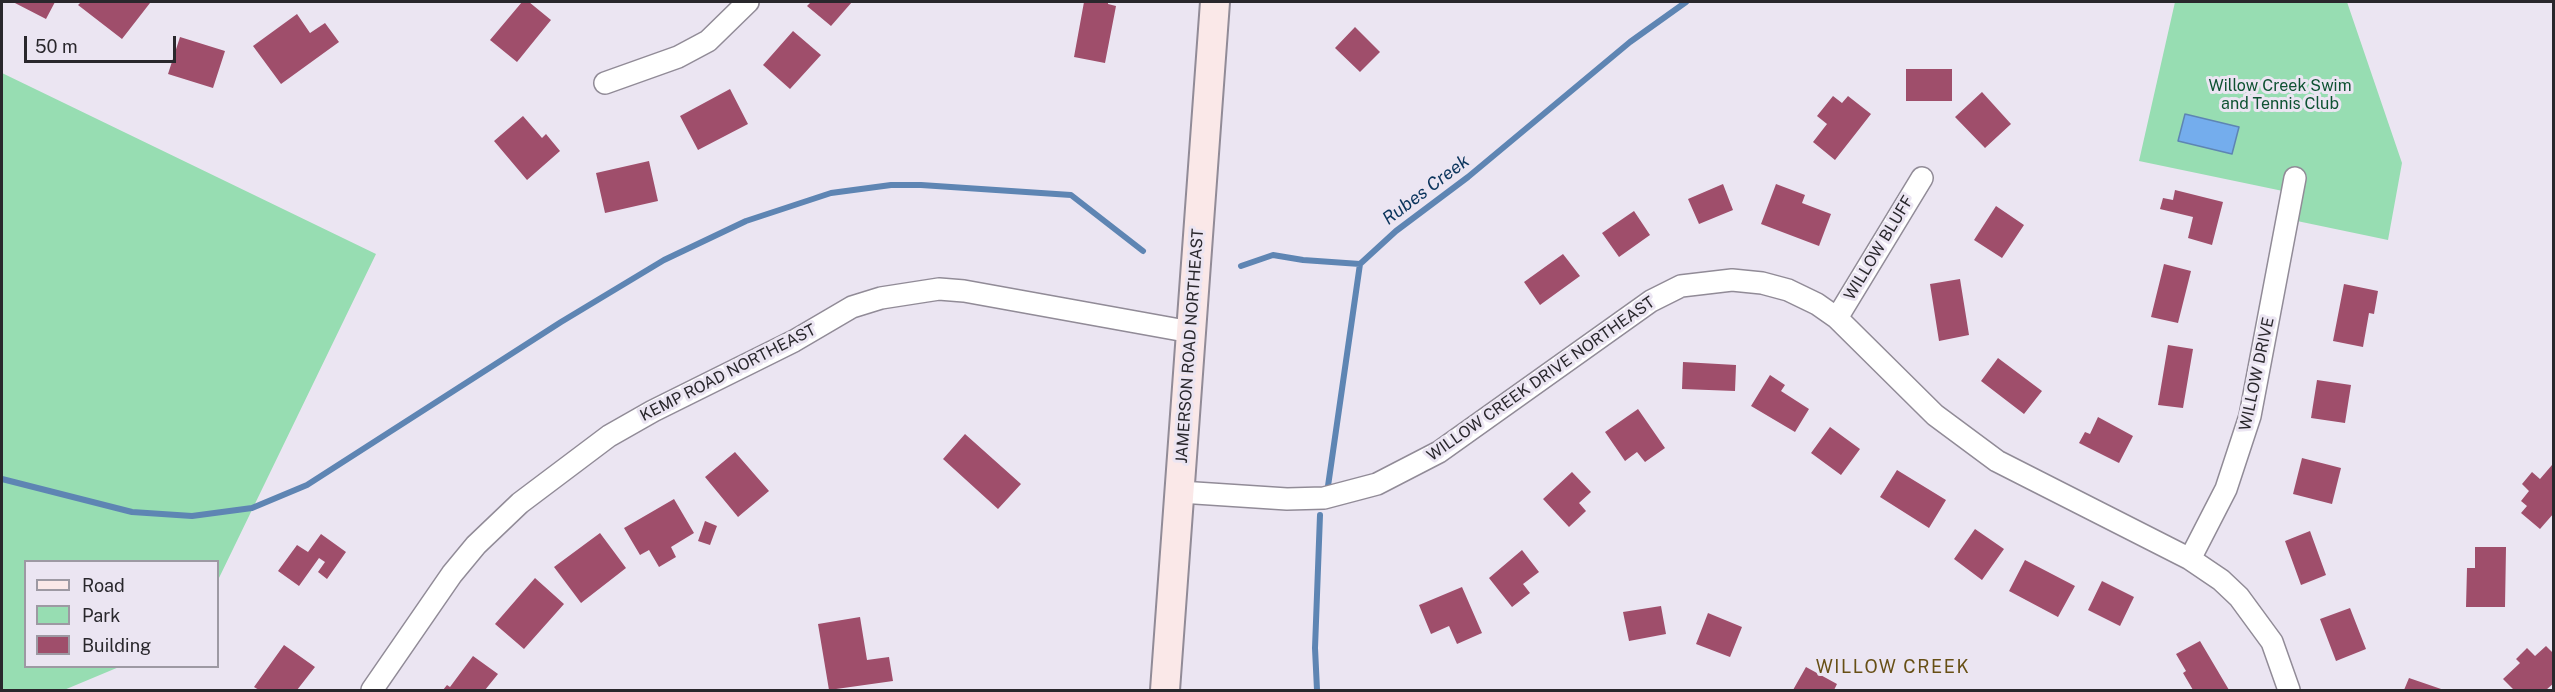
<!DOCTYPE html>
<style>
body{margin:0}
#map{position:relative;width:2555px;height:692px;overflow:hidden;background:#ebe5f2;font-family:"Public Sans",sans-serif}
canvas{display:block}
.frame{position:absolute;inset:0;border:3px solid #29272c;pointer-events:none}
.legend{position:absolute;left:24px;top:560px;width:195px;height:108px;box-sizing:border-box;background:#ebe5f2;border:2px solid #9d99a3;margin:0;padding:8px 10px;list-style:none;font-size:18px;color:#29272c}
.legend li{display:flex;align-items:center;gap:12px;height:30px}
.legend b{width:30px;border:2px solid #9d99a3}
.scale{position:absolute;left:24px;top:36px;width:152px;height:27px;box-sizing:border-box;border:3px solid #29272c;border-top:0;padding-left:8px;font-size:18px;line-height:21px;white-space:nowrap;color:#29272c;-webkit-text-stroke:4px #ebe5f2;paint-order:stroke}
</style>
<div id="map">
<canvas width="2555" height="692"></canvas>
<div class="frame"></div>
<ul class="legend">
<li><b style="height:8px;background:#fae8e8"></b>Road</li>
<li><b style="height:16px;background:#97ddb2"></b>Park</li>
<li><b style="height:16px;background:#9f4e6b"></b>Building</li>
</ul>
<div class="scale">50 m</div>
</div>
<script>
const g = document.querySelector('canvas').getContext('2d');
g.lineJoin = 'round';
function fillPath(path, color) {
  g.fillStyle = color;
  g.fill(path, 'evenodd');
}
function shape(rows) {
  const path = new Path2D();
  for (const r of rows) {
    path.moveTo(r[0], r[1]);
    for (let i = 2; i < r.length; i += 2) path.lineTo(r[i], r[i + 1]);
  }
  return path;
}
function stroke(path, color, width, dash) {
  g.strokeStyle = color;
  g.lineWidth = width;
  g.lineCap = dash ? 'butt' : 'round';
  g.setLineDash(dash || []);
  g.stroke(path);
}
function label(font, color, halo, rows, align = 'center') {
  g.font = font + ' "Public Sans",sans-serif';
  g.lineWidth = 6;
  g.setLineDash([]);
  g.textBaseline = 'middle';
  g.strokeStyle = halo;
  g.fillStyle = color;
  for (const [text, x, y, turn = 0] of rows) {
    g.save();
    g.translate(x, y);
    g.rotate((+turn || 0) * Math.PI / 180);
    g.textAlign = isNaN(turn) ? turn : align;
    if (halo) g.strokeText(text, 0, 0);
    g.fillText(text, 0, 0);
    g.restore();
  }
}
fillPath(shape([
 [2175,2,2347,2,2402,163,2388,240,2297,221,2302,195,2139,161],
 [2,73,376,254,218,580,218,562,26,562,26,666,119,667,64,690,2,690]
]), '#97ddb2');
const water = shape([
 [2185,114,2239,127,2232,154,2178,141,2185,114]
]);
fillPath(water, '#74aded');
stroke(water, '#5e85b3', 1.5);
stroke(shape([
 [1241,266,1273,255,1303,260,1360,264],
 [2,479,132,512,192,516,252,508,307,485,561,322,664,260,746,221,831,193,891,185,921,185,1071,195,1143,251],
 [1328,486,1360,264,1396,231,1468,177,1630,42,1686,2],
 [1317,690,1315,648,1320,515]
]), '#5e85b3', 6);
fillPath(shape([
 [13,2,55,2,46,19],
 [81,2,148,2,150,3,122,39,78,5],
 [522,2,529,2,551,20,517,62,490,40],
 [811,2,852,2,831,26,807,6],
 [1084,2,1108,2,1108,4,1116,6,1105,63,1074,57],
 [297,14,310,33,325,23,339,42,281,84,253,46],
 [1355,27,1380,52,1360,72,1335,48],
 [793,31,821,55,790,89,763,65],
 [180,37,225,51,213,88,168,74],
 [1906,69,1952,69,1952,101,1906,101],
 [730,89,748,124,698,150,680,116],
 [1982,92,2011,124,1985,148,1955,117],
 [1833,96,1842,103,1848,96,1871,114,1835,160,1813,142,1827,124,1817,116],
 [523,116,542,138,546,134,560,151,527,180,494,141],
 [649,161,658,201,605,213,596,173],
 [1723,184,1733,210,1699,224,1688,199],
 [1776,184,1805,195,1802,203,1831,214,1819,246,1761,224],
 [2175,190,2223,202,2212,245,2188,238,2193,217,2160,209,2163,198,2173,200],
 [1996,206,2024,225,2002,258,1974,240],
 [1634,211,1650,235,1619,257,1602,233],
 [1563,254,1580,276,1540,305,1524,282],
 [2164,264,2191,271,2178,323,2151,317],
 [1960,279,1969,335,1939,341,1930,284],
 [2344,284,2378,291,2374,314,2369,313,2363,347,2333,341],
 [2168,345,2193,349,2183,408,2158,405],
 [1998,358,2042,391,2024,414,1981,381],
 [1683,362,1736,365,1735,391,1682,389],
 [1770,375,1785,385,1781,391,1809,409,1795,432,1751,406],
 [2317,380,2351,385,2345,423,2311,418],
 [1638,409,1665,448,1645,462,1637,452,1625,461,1605,432],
 [2098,417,2133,436,2119,463,2079,443,2085,432,2090,434],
 [1830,427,1860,449,1841,475,1811,453],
 [965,434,1021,484,998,509,943,459],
 [735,452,769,491,738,517,705,477],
 [2302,458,2341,468,2332,504,2293,494],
 [2552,465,2554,513,2540,529,2521,513,2527,506,2521,501,2529,491,2522,484,2532,472,2540,479],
 [1897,470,1946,500,1929,528,1880,497],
 [1572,472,1591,492,1579,503,1586,511,1569,527,1543,499],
 [674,499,694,533,671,547,676,557,659,567,649,550,640,555,624,528],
 [705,521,717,526,710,545,698,541],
 [1975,529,2004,549,1982,580,1954,559],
 [2310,531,2326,575,2301,585,2285,541],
 [600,533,626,568,581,603,554,567],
 [321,534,346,552,327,579,318,572,325,562,319,558,299,586,278,571,297,545,308,552],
 [2475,547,2506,547,2505,607,2466,607,2467,568,2475,568],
 [1522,550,1539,572,1523,584,1530,593,1512,607,1489,578],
 [2025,560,2075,586,2058,617,2009,591],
 [535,578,564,604,524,649,495,624],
 [2102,581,2134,597,2120,626,2088,610],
 [1462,587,1482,633,1457,644,1449,626,1431,634,1419,605],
 [1661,606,1666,634,1629,641,1623,612],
 [2350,608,2366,649,2336,661,2320,619],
 [1708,613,1742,627,1730,657,1696,644],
 [860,617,867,660,889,657,893,681,829,690,818,624],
 [2200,641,2229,690,2193,690,2183,673,2186,671,2176,654],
 [284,645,315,667,297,690,259,690,254,687],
 [2546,646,2554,654,2554,683,2546,690,2514,690,2503,679,2520,663,2516,659,2527,648,2535,656],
 [473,656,498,674,485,690,443,690,447,685,450,687],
 [1806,667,1837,684,1834,690,1793,690],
 [2409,678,2444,690,2404,690]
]), '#9f4e6b');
const street = shape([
 [605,83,678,57,708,41,748,2],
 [1837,318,1922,178],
 [1180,492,1287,499,1324,498,1377,484,1439,452,1651,301,1681,286,1732,280,1762,283,1788,290,1817,304,1837,318,1935,415,1997,461,2190,559,2221,580,2239,597,2272,642,2289,690],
 [2190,559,2226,489,2250,416,2295,178],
 [372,690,452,574,476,545,520,503,609,436,653,411,794,341,852,307,881,298,939,289,964,291,1191,332]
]);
const secondary = shape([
 [1165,690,1215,2]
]);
stroke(street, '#918b97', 24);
stroke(secondary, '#918b97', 32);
stroke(street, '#fff', 21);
stroke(secondary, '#fae8e8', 28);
label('16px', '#0e5232', '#ebe5f2', [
 ["Willow Creek Swim",2280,86],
 ["and Tennis Club",2280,104]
]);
label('16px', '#29272c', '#ebe5f2', [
 ["WILLOW BLUFF",1879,248,-59],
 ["JAMERSON ROAD NORTHEAST",1190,346,-86],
 ["KEMP ROAD NORTHEAST",728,373,-27],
 ["WILLOW DRIVE",2257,374,-78],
 ["WILLOW CREEK DRIVE NORTHEAST",1541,379,-35]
]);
label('italic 18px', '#09335b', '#ebe5f2', [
 ["Rubes Creek",1426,190,-37]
]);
g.letterSpacing = '1.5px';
label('18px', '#674f15', '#ebe5f2', [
 ["WILLOW CREEK",1893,667]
]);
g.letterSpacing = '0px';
</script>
